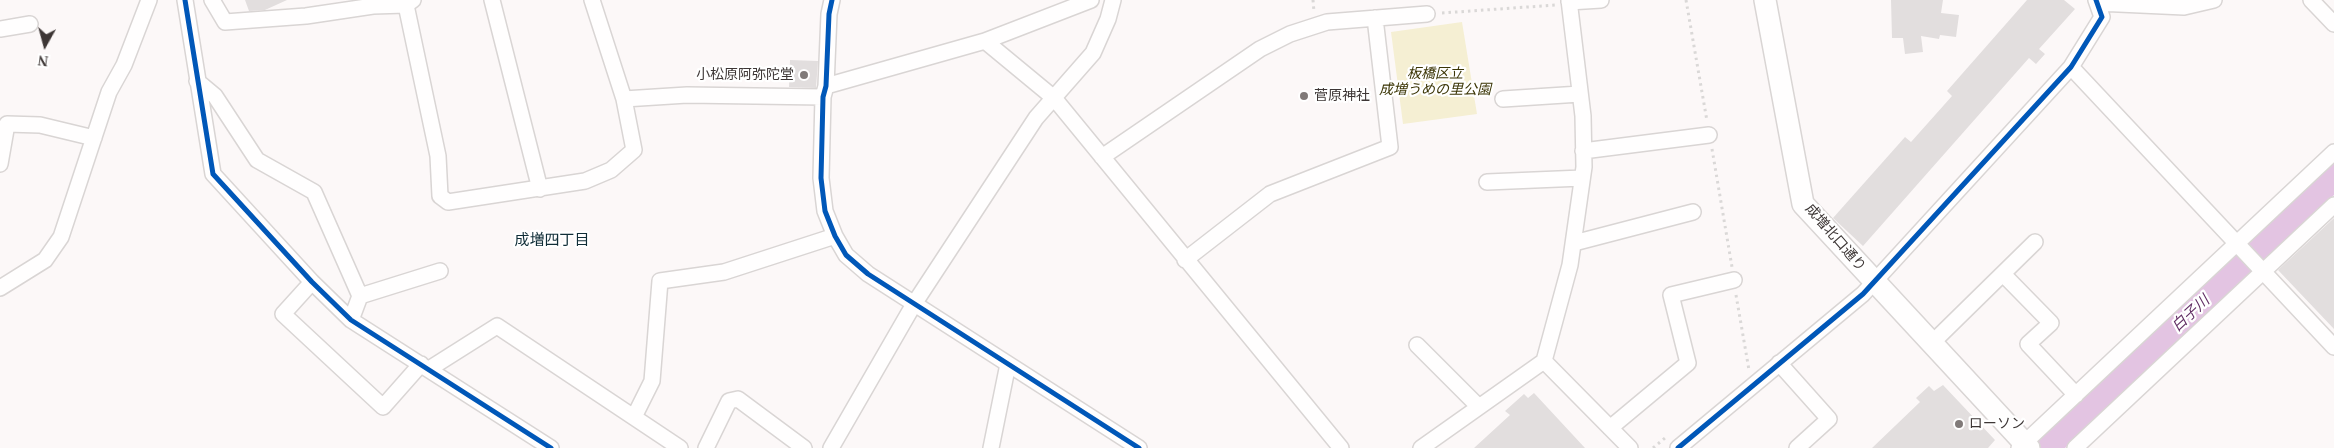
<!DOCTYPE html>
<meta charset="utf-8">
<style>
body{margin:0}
#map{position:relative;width:2334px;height:448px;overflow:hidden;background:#fcf8f8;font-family:"Times New Roman",serif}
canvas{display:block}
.north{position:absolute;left:20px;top:20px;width:50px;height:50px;-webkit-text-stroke:4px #fff;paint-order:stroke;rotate:187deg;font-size:14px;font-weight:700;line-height:20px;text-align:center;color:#3d3635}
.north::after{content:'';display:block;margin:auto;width:18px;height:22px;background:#3d3635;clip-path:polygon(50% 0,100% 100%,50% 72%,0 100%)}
</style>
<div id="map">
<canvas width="2334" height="448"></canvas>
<div class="north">N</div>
</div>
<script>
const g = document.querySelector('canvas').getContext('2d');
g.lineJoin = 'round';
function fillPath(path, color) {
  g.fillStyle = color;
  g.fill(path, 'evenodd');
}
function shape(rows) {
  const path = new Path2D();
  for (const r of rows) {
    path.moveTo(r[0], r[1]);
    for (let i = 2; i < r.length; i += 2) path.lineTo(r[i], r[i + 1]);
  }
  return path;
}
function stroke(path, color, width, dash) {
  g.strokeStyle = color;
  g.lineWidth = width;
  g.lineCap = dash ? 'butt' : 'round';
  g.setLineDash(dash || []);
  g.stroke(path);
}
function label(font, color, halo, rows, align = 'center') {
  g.font = font + ' "Times New Roman","Noto Sans JP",serif';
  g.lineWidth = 4.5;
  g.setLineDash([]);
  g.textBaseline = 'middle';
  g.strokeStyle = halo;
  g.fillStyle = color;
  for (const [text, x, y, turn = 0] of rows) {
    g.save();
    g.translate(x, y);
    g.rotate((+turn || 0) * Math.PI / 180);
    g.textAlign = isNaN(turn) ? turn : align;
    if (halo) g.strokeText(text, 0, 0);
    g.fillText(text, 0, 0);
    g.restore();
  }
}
fillPath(shape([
 [1462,22,1477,114,1403,124,1391,32]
]), '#f5efd3');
fillPath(shape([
 [2334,161,2334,195,2065,448,2029,448]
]), '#e3c4e2');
fillPath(shape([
 [245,0,287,0,265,10,249,11],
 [1891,0,1943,0,1941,13,1959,15,1956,37,1940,35,1939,39,1921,36,1923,52,1905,54,1903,38,1892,38],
 [2027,0,2064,0,2075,9,2039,49,2045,54,2036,64,2029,58,1863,246,1833,218,1905,137,1911,142,1952,96,1947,91],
 [790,60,818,61,816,88,789,87],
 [2334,218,2334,329,2278,270],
 [1943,385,1995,440,1988,448,1872,448,1920,402,1916,398,1929,386,1934,391],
 [1534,393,1585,448,1474,448,1510,415,1505,411,1524,394,1528,398]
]), '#e2dede');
const street = shape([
 [185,0,213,174,312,282,351,320,551,448],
 [212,0,225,22,306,16,373,6,406,5,413,0],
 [492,0,540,189],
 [832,0,829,14,826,86,823,97,821,178,825,211,835,236,846,255,868,274,1139,448],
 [2311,0,2334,24],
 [1569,2,1601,0],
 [2097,3,2184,7,2214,0],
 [406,5,438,156,440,196,448,202,585,181,611,170,634,150,624,99,592,0],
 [0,29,30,24],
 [985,41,1054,98,1341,448],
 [2071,67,2334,347],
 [197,81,215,96,257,160,314,192,360,296,351,320],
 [826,86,985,41,1091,0],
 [624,99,687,95,823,97],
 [1503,99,1580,94],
 [1583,151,1709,135],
 [1102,157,1260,49,1290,34,1327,22,1427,14],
 [0,164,7,124,40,125,94,138],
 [1487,182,1582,178],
 [1574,243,1693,212],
 [1185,260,1270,194,1390,147,1375,18],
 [2003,274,2051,323,2028,344,2076,395],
 [312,282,283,314,383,407,421,364],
 [0,288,45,260,61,237,109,92,124,65,149,0],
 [360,296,440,271],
 [1932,343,2035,242],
 [1417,345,1479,407],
 [1544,361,1630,448],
 [1779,363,1829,419,1797,448],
 [429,369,497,326,680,448],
 [634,417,652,381,660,281,724,272,835,236],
 [1610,428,1688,363,1671,295,1734,280],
 [706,448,729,401,738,399,804,448],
 [831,448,914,304,1036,118,1093,53,1108,19,1113,0],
 [991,448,1008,364],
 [1421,448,1544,361,1570,265,1584,167,1583,116,1569,0],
 [1678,448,1863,294,2071,67,2102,17,2096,0],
 [2019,448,2334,152],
 [2075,448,2334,205]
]);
const secondary = shape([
 [1765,0,1803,204,2029,448]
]);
stroke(street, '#d9d5d4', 18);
stroke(secondary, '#d9d5d4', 24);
stroke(shape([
 [1313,0,1314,12],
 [1686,0,1707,121],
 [1442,13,1556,5],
 [1712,149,1732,267],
 [1736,295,1749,370],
 [1653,448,1665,438]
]), '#dad8d7', 3, [2.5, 4]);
stroke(street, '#fffefe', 15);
stroke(secondary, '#fffefe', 21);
stroke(shape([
 [185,0,213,174,312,282,351,320,551,448],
 [832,0,829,14,826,86,823,97,821,178,825,211,835,236,846,255,868,274,1139,448],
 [1678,448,1863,294,2071,67,2102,17,2096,0]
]), '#0057b8', 5);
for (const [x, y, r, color] of [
 [804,75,5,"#807a79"],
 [1304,96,5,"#807a79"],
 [1959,424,5,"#807a79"]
]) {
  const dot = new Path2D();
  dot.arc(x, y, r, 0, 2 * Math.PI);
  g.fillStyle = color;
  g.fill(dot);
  stroke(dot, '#fff', 2);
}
label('italic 14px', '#3b3505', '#fff', [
 ["板橋区立",1435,74],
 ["成増うめの里公園",1435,90]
]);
label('14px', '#3d3635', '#fff', [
 ["小松原阿弥陀堂",794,75,"right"],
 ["菅原神社",1314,96],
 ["ローソン",1969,424]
], 'left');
label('14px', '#3d3635', '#fff', [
 ["成増北口通り",1835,238,49]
]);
label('15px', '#102e38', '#fff', [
 ["成増四丁目",552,241]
]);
label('italic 15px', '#622e64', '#fff', [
 ["白子川",2191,314,-43]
]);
</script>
